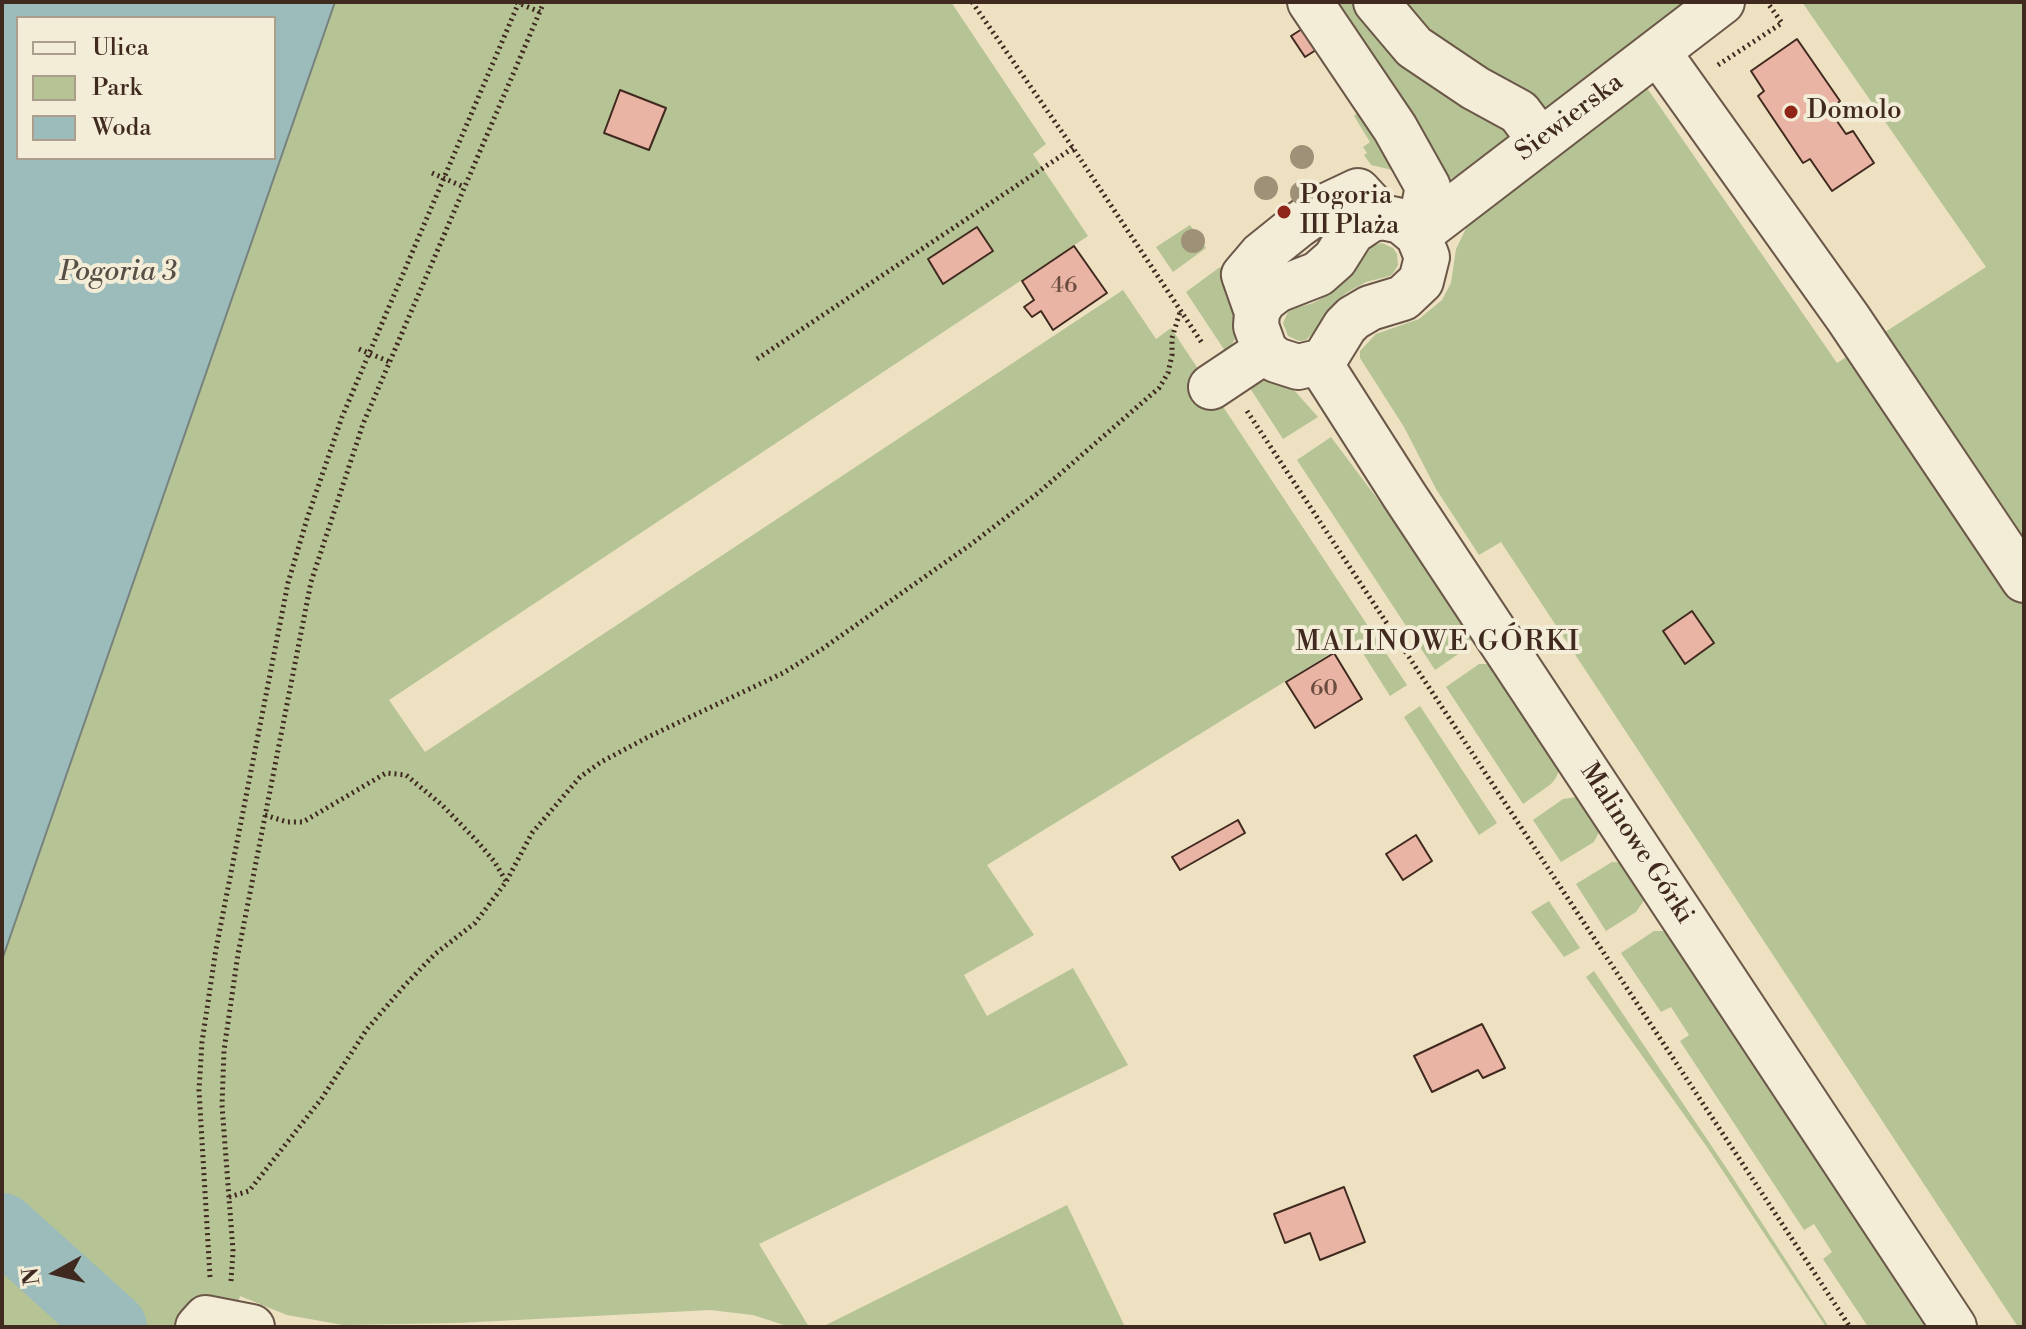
<!DOCTYPE html>
<meta charset="utf-8">
<style>
body{margin:0}
#map{position:relative;width:2026px;height:1329px;overflow:hidden;background:#ede1c2;font-family:"Libre Bodoni",serif}
canvas{display:block}
.frame{position:absolute;inset:0;border:4px solid #40291f;pointer-events:none}
.legend{position:absolute;left:16px;top:16px;width:260px;height:144px;box-sizing:border-box;background:#f3ecd7;border:2px solid #ab9e8d;margin:0;padding:10px 14px;list-style:none;font-size:24px;color:#40291f}
.legend li{display:flex;align-items:center;gap:16px;height:40px}
.legend b{width:40px;border:2px solid #ab9e8d}
.north{position:absolute;left:16px;top:1233px;width:80px;height:80px;-webkit-text-stroke:6px #f3ecd7;paint-order:stroke;rotate:262deg;font-size:22px;font-weight:700;line-height:32px;text-align:center;color:#40291f}
.north::after{content:'';display:block;margin:auto;width:28px;height:36px;background:#40291f;clip-path:polygon(50% 0,100% 100%,50% 72%,0 100%)}
</style>
<div id="map">
<canvas width="2026" height="1329"></canvas>
<div class="frame"></div>
<ul class="legend">
<li><b style="height:10px;background:#f3ecd7"></b>Ulica</li>
<li><b style="height:22px;background:#b5c395"></b>Park</li>
<li><b style="height:22px;background:#9bbcbb"></b>Woda</li>
</ul>
<div class="north">N</div>
</div>
<script>
const g = document.querySelector('canvas').getContext('2d');
g.lineJoin = 'round';
function fillPath(path, color) {
  g.fillStyle = color;
  g.fill(path, 'evenodd');
}
function shape(rows) {
  const path = new Path2D();
  for (const r of rows) {
    path.moveTo(r[0], r[1]);
    for (let i = 2; i < r.length; i += 2) path.lineTo(r[i], r[i + 1]);
  }
  return path;
}
function stroke(path, color, width, dash) {
  g.strokeStyle = color;
  g.lineWidth = width;
  g.lineCap = dash ? 'butt' : 'round';
  g.setLineDash(dash || []);
  g.stroke(path);
}
function label(font, color, halo, rows, align = 'center') {
  g.font = font + ' "Libre Bodoni",serif';
  g.lineWidth = 8;
  g.setLineDash([]);
  g.textBaseline = 'middle';
  g.strokeStyle = halo;
  g.fillStyle = color;
  for (const [text, x, y, turn = 0] of rows) {
    g.save();
    g.translate(x, y);
    g.rotate((+turn || 0) * Math.PI / 180);
    g.textAlign = isNaN(turn) ? turn : align;
    if (halo) g.strokeText(text, 0, 0);
    g.fillText(text, 0, 0);
    g.restore();
  }
}
fillPath(shape([
 [2,2,951,2,1046,144,1033,154,1088,236,389,700,425,752,1123,290,1156,339,1171,328,1407,685,1390,696,1354,639,987,865,1034,935,964,975,987,1016,1073,968,1128,1065,759,1244,809,1327,790,1327,753,1315,710,1310,459,1323,343,1325,287,1315,240,1296,230,1327,2,1327],
 [18,18,274,18,274,158,18,158],
 [1292,2,1683,2,1548,112,1468,171,1443,182,1371,165,1364,155,1367,153,1363,147,1370,142,1354,116,1362,109],
 [1802,2,2024,2,2024,1327,2018,1327,1501,542,1479,555,1436,489,1404,427,1360,358,1360,351,1376,334,1419,319,1442,300,1451,283,1456,249,1469,222,1526,178,1528,180,1647,88,1837,363,1986,267],
 [1190,225,1206,248,1173,272,1156,247],
 [1382,243,1393,248,1397,254,1398,265,1394,272,1390,276,1366,282,1346,293,1332,306,1315,331,1306,340,1299,341,1288,336,1283,323,1289,310,1313,303,1332,293,1349,278,1372,246],
 [1220,267,1229,281,1239,331,1227,354,1186,292],
 [1264,381,1284,385,1294,390,1318,417,1283,439,1248,385],
 [1331,437,1474,628,1472,638,1464,650,1435,670,1297,460],
 [1479,664,1497,664,1562,762,1556,778,1551,784,1523,804,1446,687],
 [1420,706,1497,823,1479,835,1404,717],
 [1576,797,1586,799,1603,824,1594,842,1561,862,1533,820,1563,799],
 [1612,862,1629,863,1645,899,1636,912,1606,931,1576,884],
 [1549,901,1580,948,1564,957,1531,912],
 [1654,931,1673,931,1934,1327,1868,1327,1823,1259,1832,1252,1814,1224,1804,1230,1680,1041,1689,1035,1671,1007,1661,1012,1621,953],
 [1594,971,1731,1175,1829,1327,1826,1327,1707,1147,1586,977],
 [1067,1205,1125,1327,822,1327]
]), '#b5c395');
const water = shape([
 [2,2,335,2,2,960,2,2],
 [18,18,274,18,274,158,18,158,18,18]
]);
fillPath(water, '#9bbcbb');
stroke(water, '#77817d', 2);
stroke(shape([
 [2,1227,113,1327]
]), '#9bbcbb', 68);
const building = shape([
 [1302,29,1316,50,1305,57,1291,36,1302,29],
 [1797,39,1840,101,1830,111,1846,134,1853,131,1874,163,1832,191,1810,159,1803,163,1758,96,1764,91,1751,71,1797,39],
 [620,90,666,108,649,150,604,133,620,90],
 [977,227,993,251,943,284,928,259,977,227],
 [1074,246,1107,293,1053,330,1041,311,1032,317,1024,307,1034,300,1022,281,1074,246],
 [1692,611,1714,643,1685,664,1663,631,1692,611],
 [1334,653,1362,699,1315,728,1286,682,1334,653],
 [1238,820,1245,833,1180,870,1172,857,1238,820],
 [1416,835,1432,861,1403,880,1386,854,1416,835],
 [1482,1024,1505,1068,1483,1078,1478,1070,1432,1092,1414,1056,1482,1024],
 [1344,1187,1365,1242,1320,1260,1310,1233,1285,1243,1274,1214,1344,1187]
]);
fillPath(building, '#e9b4a3');
stroke(building, '#40291f', 2);
const minor = shape([
 [1310,2,1395,128,1428,187,1418,235],
 [1376,2,1414,47,1475,88,1519,112,1540,140],
 [1658,52,1848,318,2024,580],
 [1382,217,1401,221,1418,235,1427,257,1421,281,1403,298,1370,308,1353,318,1345,326,1326,357,1319,362,1298,367,1276,360,1265,351,1256,326,1257,312,1264,300,1277,290,1318,274,1335,259,1352,232,1370,220,1382,217],
 [1418,235,1722,2],
 [1257,312,1244,275,1261,255,1297,226,1324,207,1358,191,1382,217],
 [1319,362,1404,495,1954,1327],
 [1211,387,1265,351],
 [198,1327,206,1318,252,1327]
]);
stroke(minor, '#6b5748', 48);
stroke(shape([
 [516,2,540,12],
 [972,2,1073,148,1202,343],
 [1718,65,1782,23,1767,2],
 [432,173,464,187],
 [359,349,390,362],
 [757,359,1073,148],
 [1247,411,1850,1327],
 [265,815,287,822,303,822,386,773,406,775,442,805,476,840,494,861,506,881],
 [229,1197,249,1191,322,1098,367,1029,405,985,435,954,475,923,506,882,532,833,580,777,601,762,650,736,783,673,822,649,970,545,1038,493,1159,388,1168,373,1172,355,1172,338,1180,312],
 [210,1277,199,1090,202,1042,216,949,288,583,307,519,342,417,519,2],
 [231,1281,233,1251,222,1105,224,1050,238,954,311,582,363,424,544,2]
]), '#40291f', 5, [2, 4]);
stroke(minor, '#f3ecd7', 44);
g.fillStyle = '#9e9178';
for (const [x, y] of [
 [1302,157],
 [1266,188],
 [1302,193],
 [1193,241]
]) {
  g.beginPath();
  g.arc(x, y, 12, 0, 2 * Math.PI);
  g.fill();
}
for (const [x, y, r, color] of [
 [1791,112,8,"#8f2418"],
 [1284,212,8,"#8f2418"]
]) {
  const dot = new Path2D();
  dot.arc(x, y, r, 0, 2 * Math.PI);
  g.fillStyle = color;
  g.fill(dot);
  stroke(dot, '#f3ecd7', 3);
}
label('22px', '#6a4c40', null, [
 ["46",1064,287],
 ["60",1324,690]
]);
label('26px', '#40291f', '#f3ecd7', [
 ["Domolo",1807,112],
 ["Pogoria",1300,197],
 ["III Plaża",1300,227]
], 'left');
label('26px', '#40291f', '#f3ecd7', [
 ["Siewierska",1570,118,-37],
 ["Malinowe Górki",1636,844,57]
]);
label('italic 28px', '#574e46', '#f3ecd7', [
 ["Pogoria 3",118,273]
]);
g.letterSpacing = '2px';
label('28px', '#40291f', '#f3ecd7', [
 ["MALINOWE GÓRKI",1438,643]
]);
g.letterSpacing = '0px';
</script>
